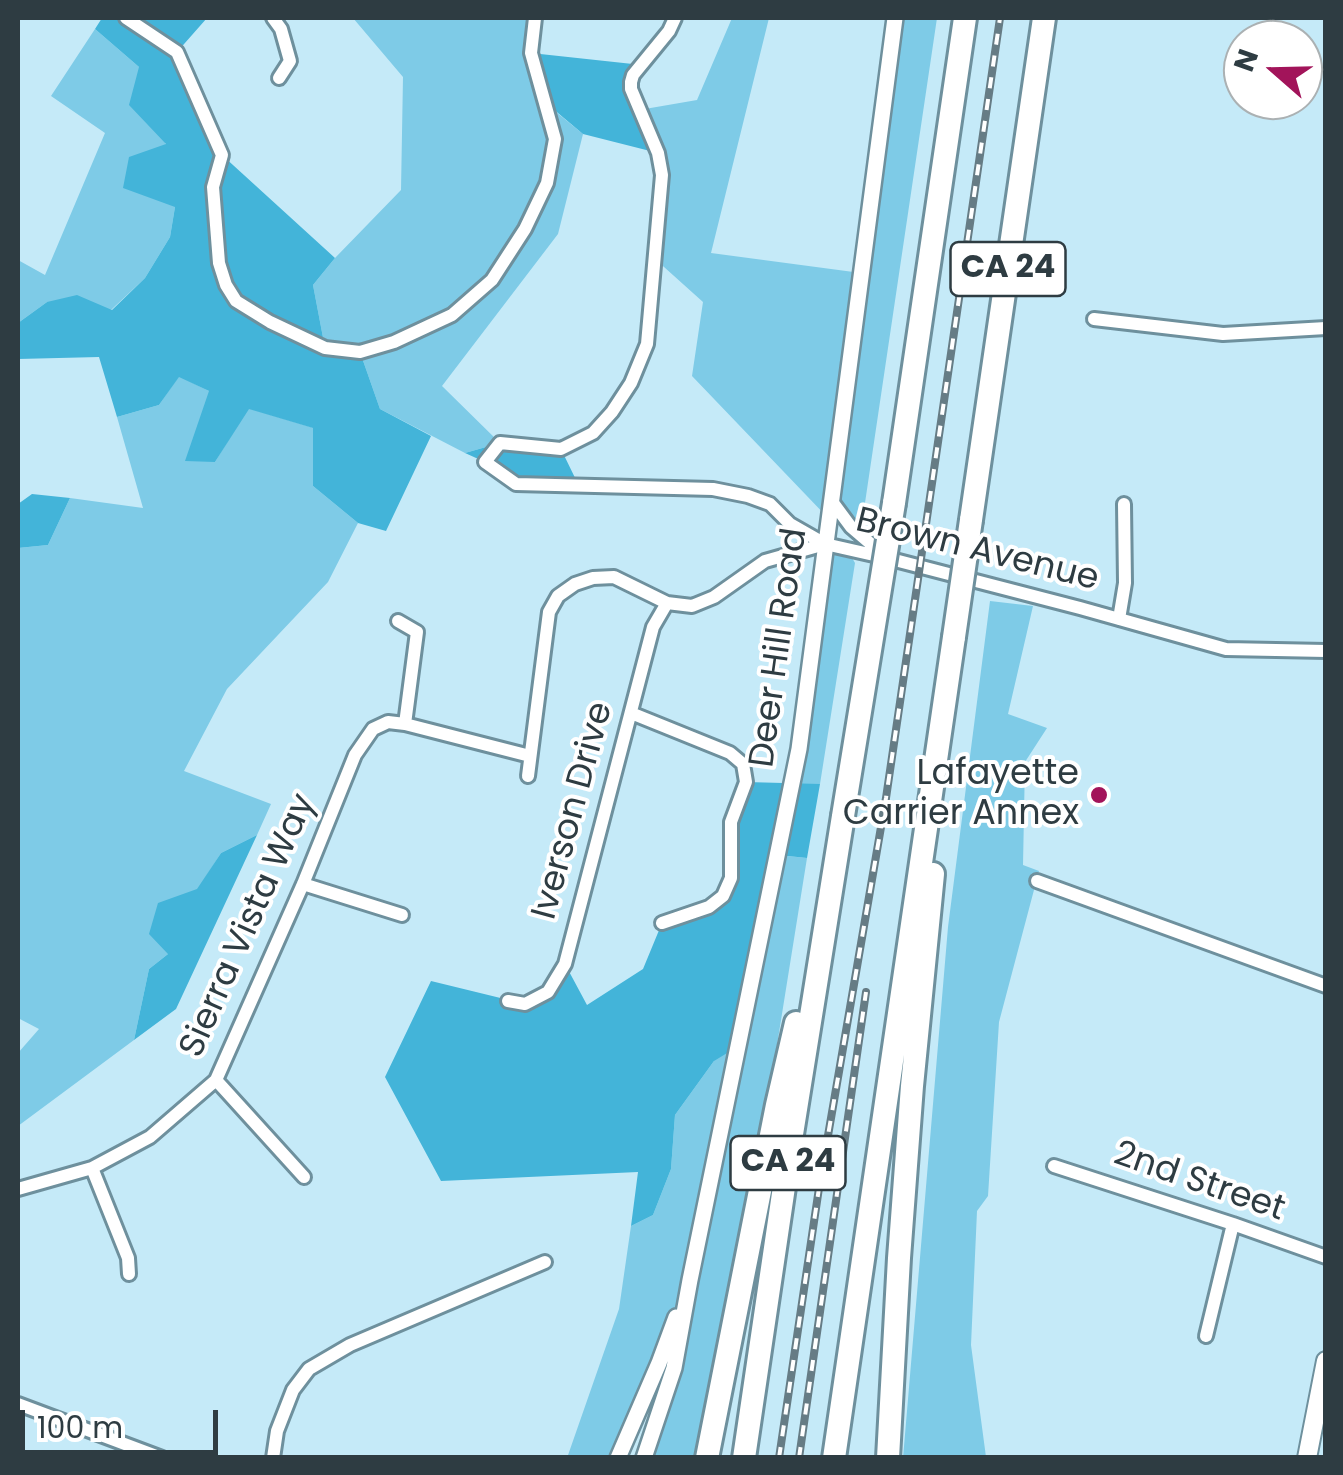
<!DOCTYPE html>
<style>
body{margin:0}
#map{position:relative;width:1343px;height:1475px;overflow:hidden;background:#c5eaf8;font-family:Poppins,sans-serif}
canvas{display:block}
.frame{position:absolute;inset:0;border:20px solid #2e3c42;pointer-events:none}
.north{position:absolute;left:1223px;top:20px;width:100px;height:100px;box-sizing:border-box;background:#fff;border:2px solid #abb1b3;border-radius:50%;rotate:290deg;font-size:28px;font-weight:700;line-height:40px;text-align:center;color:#2e3c42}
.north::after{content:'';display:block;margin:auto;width:35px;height:45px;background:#a2145a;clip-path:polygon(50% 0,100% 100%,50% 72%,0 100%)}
.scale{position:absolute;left:20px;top:1410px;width:198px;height:45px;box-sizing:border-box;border:5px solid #2e3c42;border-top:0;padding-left:12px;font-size:30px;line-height:35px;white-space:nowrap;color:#2e3c42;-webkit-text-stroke:8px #fff;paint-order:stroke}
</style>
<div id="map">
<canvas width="1343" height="1475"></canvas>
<div class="frame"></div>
<div class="north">N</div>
<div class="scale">100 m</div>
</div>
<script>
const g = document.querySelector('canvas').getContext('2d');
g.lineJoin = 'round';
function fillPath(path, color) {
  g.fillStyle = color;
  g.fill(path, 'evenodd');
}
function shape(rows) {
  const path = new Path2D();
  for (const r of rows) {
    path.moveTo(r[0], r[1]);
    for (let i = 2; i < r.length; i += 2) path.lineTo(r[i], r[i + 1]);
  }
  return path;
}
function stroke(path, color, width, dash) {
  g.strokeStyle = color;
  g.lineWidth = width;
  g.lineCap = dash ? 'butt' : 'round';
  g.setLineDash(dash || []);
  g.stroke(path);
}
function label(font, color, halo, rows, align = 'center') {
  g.font = font + ' Poppins,sans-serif';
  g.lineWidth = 8;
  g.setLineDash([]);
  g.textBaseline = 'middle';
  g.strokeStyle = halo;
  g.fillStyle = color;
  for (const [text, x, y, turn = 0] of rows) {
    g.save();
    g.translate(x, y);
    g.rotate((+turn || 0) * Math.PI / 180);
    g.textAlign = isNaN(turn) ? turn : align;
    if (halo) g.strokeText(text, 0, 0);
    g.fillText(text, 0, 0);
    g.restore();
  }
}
fillPath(shape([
 [353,18,535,18,531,53,545,103,583,134,558,234,442,386,500,443,465,453,380,409,360,352,325,348,313,285,335,258,401,190,403,77],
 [732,18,769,18,711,253,861,273,895,18,937,18,862,523,852,517,832,501,829,519,692,376,703,302,654,258,662,174,639,110,697,100],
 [95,29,139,67,166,145,175,207,170,237,145,278,111,310,47,302,18,323,18,260,45,275,105,133,51,96],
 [179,376,209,391,215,462,248,408,314,428,313,486,358,523,328,582,227,689,184,771,271,804,257,835,221,853,198,889,168,954,149,969,134,1040,18,1126,18,1053,39,1029,18,1018,18,548,48,545,70,498,143,508,117,417,159,405],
 [825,544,847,549,855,563,820,784,791,784],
 [990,601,1033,606,1008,714,1047,728,1025,762,1023,865,1039,871,999,1022,988,1196,977,1211,971,1345,986,1457,903,1458,948,927],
 [777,855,807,858,768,1101,697,1457,644,1457,688,1289,618,1457,567,1458,619,1309,631,1226,653,1215,671,1169,675,1115,714,1061]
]), '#7ecbe7');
fillPath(shape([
 [102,18,207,18,177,52,222,155,335,258,313,285,325,348,360,352,380,409,431,436,386,531,358,523,313,486,313,428,249,409,215,462,185,461,209,391,179,377,159,405,117,417,99,357,18,359,18,323,47,302,77,295,112,310,145,278,170,237,175,207,123,188,129,157,166,144,129,105,139,67,95,29],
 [531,53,642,65,631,82,658,153,583,134,546,103],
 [500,443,561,449,578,484,516,484,485,462,465,453],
 [32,494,70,498,48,545,18,548,18,504],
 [746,782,820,784,807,858,778,855,737,1047,714,1061,675,1115,671,1169,653,1215,631,1226,638,1172,441,1181,385,1077,431,981,525,1004,548,992,565,964,587,1005,643,969,662,923,723,896,731,822],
 [257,835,176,1009,134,1040,149,969,168,954,149,934,158,903,197,889,221,853]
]), '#43b4d9');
const minor = shape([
 [126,18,177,52,222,155,213,187,219,263,226,285,236,301,270,322,325,348,360,352,394,342,452,315,492,280,525,229,547,183,555,139,531,53,535,18],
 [273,18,281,29,290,61,279,78],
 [675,18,669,31,633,75,631,82,631,89,658,153,662,175,647,344,631,383,612,412,593,433,561,449,500,443,485,462,516,484,713,489,748,496,770,504,790,524,825,544,887,558,1080,608,1226,649,1326,651],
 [1094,319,1223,334,1326,328],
 [831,500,851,527,885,556],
 [1119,619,1125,583,1124,504],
 [398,621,417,632,405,724],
 [631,713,730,753,743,764,746,782,731,822,731,878,723,896,709,907,662,923],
 [528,776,549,612,558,596,575,584,593,578,614,577,667,603,692,606,714,597,765,561,825,544],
 [1037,881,1326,986],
 [303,884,402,915],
 [508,1001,525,1004,548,992,565,964,653,627,667,603],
 [216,1080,304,1177],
 [1054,1166,1233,1224,1326,1257],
 [92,1168,128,1258,129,1274],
 [18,1189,92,1168,150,1137,216,1080,303,884,355,755,373,729,388,722,405,724,530,756],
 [1206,1336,1233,1224],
 [18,1404,162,1458],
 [273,1458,277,1431,293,1390,309,1369,350,1345,545,1262]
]);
const tertiary = shape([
 [618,1458,659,1363,676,1317],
 [644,1458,674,1368,690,1280,799,749,895,18]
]);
const secondary = shape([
 [1307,1458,1326,1361]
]);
const motorway = shape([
 [894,503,965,18],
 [971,520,1044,18],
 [707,1458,777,1105,796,1023],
 [744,1458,789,1153,843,816],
 [834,1458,954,637],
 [888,1458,899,1258,912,1086,933,874]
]);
stroke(minor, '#6e909d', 18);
stroke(tertiary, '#6e909d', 20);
stroke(secondary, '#6e909d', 22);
stroke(motorway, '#6e909d', 28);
stroke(minor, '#fff', 12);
stroke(tertiary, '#fff', 15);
stroke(secondary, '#fff', 18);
stroke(motorway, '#fff', 22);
const rail = shape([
 [779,1458,819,1188,886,798,1000,18],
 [799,1458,866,992]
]);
stroke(rail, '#667c85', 8);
stroke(rail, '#fff', 4, [11]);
const motorwayBridge = shape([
 [954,637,971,520],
 [843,816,894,503]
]);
stroke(motorwayBridge, '#6e909d', 28, []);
stroke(motorwayBridge, '#fff', 22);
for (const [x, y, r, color] of [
 [1099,795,10,"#a2145a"]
]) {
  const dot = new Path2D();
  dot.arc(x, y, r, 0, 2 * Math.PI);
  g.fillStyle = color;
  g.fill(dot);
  stroke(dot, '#fff', 4);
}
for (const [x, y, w] of [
 [1008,269,115],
 [788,1163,115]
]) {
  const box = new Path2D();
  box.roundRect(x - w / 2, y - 27, w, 54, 8);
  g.fillStyle = '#fff';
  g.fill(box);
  stroke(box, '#2e3c42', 2.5);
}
label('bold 32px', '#2e3c42', null, [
 ["CA 24",1008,269],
 ["CA 24",788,1163]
]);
label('35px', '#2e3c42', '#fff', [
 ["Brown Avenue",977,551,14],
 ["Deer Hill Road",780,648,-82],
 ["Iverson Drive",574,811,-75],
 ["Sierra Vista Way",249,926,-66],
 ["2nd Street",1199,1183,19]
]);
label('35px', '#2e3c42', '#fff', [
 ["Lafayette",1079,775],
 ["Carrier Annex",1079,815]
], 'right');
</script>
